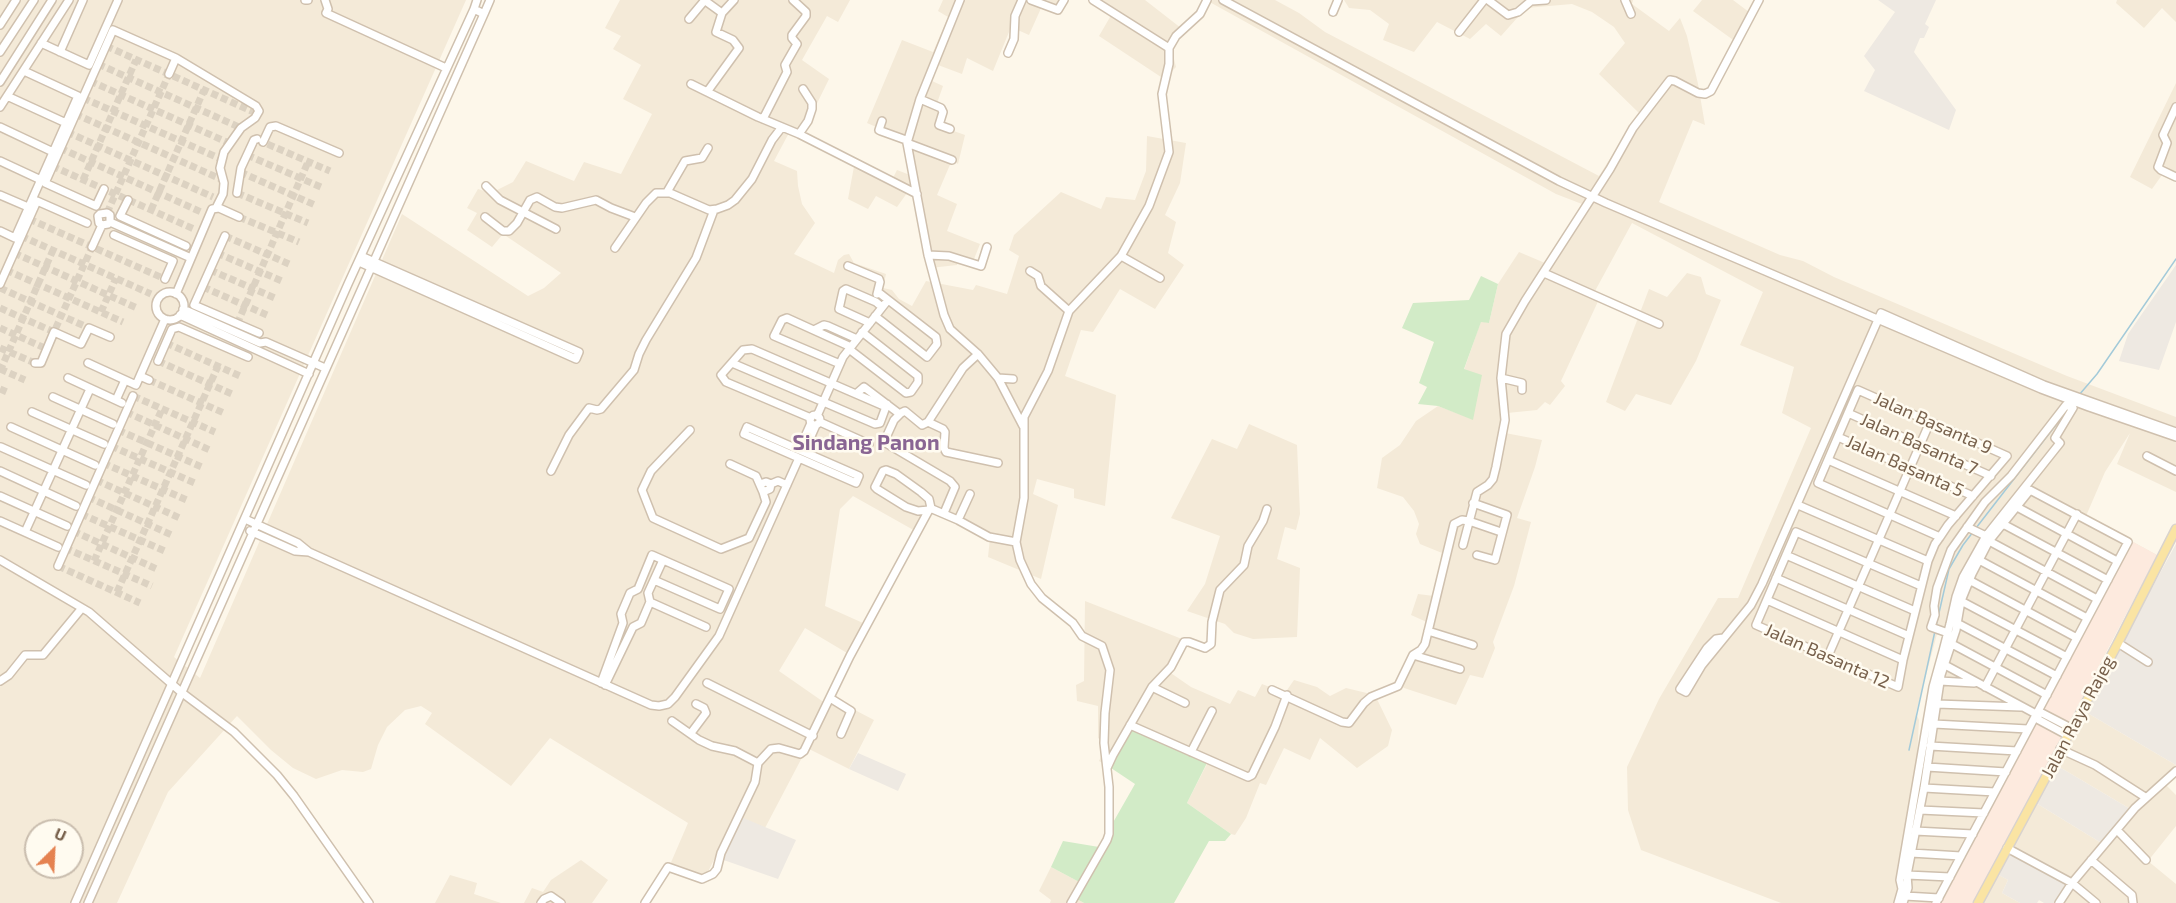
<!DOCTYPE html>
<style>
body{margin:0}
#map{position:relative;width:2176px;height:903px;overflow:hidden;background:#fdf7ea;font-family:"Exo 2",sans-serif}
canvas{display:block}
.north{position:absolute;left:24px;top:819px;width:60px;height:60px;box-sizing:border-box;background:#fffbf0;border:2px solid #c9bdae;border-radius:50%;rotate:24deg;font-size:16px;font-weight:700;line-height:24px;text-align:center;color:#78614c}
.north::after{content:'';display:block;margin:auto;width:21px;height:27px;background:#e58250;clip-path:polygon(50% 0,100% 100%,50% 72%,0 100%)}
</style>
<div id="map">
<canvas width="2176" height="903"></canvas>
<div class="north">U</div>
</div>
<script>
const g = document.querySelector('canvas').getContext('2d');
g.lineJoin = 'round';
function fillPath(path, color) {
  g.fillStyle = color;
  g.fill(path, 'evenodd');
}
function shape(rows) {
  const path = new Path2D();
  for (const r of rows) {
    if (r.length === 3) {
      path.moveTo(r[0] + r[2], r[1]);
      path.arc(r[0], r[1], r[2], 0, 2 * Math.PI);
      continue;
    }
    path.moveTo(r[0], r[1]);
    for (let i = 2; i < r.length; i += 2) path.lineTo(r[i], r[i + 1]);
  }
  return path;
}
function stroke(path, color, width, dash) {
  g.strokeStyle = color;
  g.lineWidth = width;
  g.lineCap = dash ? 'butt' : 'round';
  g.setLineDash(dash || []);
  g.stroke(path);
}
function label(font, color, halo, rows, align = 'center') {
  g.font = font + ' "Exo 2",sans-serif';
  g.lineWidth = 5;
  g.setLineDash([]);
  g.textBaseline = 'middle';
  g.strokeStyle = halo;
  g.fillStyle = color;
  for (const [text, x, y, turn = 0] of rows) {
    g.save();
    g.translate(x, y);
    g.rotate((+turn || 0) * Math.PI / 180);
    g.textAlign = isNaN(turn) ? turn : align;
    if (halo) g.strokeText(text, 0, 0);
    g.fillText(text, 0, 0);
    g.restore();
  }
}
fillPath(shape([
 [0,0,466,0,174,657,200,678,402,214,528,296,544,288,561,273,503,234,492,247,467,230,477,213,467,208,478,189,491,193,513,182,526,161,574,181,584,162,621,174,652,114,623,99,641,65,613,49,621,36,605,28,620,0,850,0,838,22,827,16,802,60,829,79,801,136,790,131,774,161,797,171,798,186,802,204,815,223,794,254,834,273,838,260,844,255,849,254,854,263,886,274,883,288,892,290,899,299,912,306,926,281,973,290,976,285,1007,294,1019,256,1009,250,1014,235,1061,192,1101,209,1106,197,1135,200,1146,171,1147,136,1186,143,1180,183,1165,215,1176,222,1168,253,1184,265,1155,309,1120,289,1093,332,1081,330,1065,376,1116,395,1105,506,1074,498,1074,489,1037,479,1033,494,1058,505,1041,579,988,557,990,538,932,508,917,532,853,496,840,509,825,606,863,623,847,653,805,628,779,671,825,703,828,696,874,720,849,769,807,748,765,828,740,817,722,843,706,876,692,877,669,867,688,823,550,738,511,786,425,724,432,713,421,706,405,710,387,727,378,745,371,769,363,772,342,770,316,779,293,768,271,750,237,716,168,792,117,903,0,903],
 [36,831,72,831,72,867,36,867],
 [943,0,1064,0,1057,10,1042,6,1029,35,1011,27,993,71,967,58,962,74,938,65,932,81,943,86,936,106,943,110,937,125,965,135,958,164,952,160,937,195,957,204,947,231,980,244,972,264,959,259,957,265,930,268,923,248,917,197,907,193,897,207,876,196,868,209,848,199,855,161,893,178,897,170,910,175,904,139,867,123,902,40,933,52,948,17,938,11],
 [1094,0,1145,0,1181,28,1171,47,1176,67,1164,79,1099,36,1113,12],
 [1206,0,1275,0,1299,13,1325,32,1599,176,1639,113,1599,74,1625,43,1614,27,1592,12,1572,4,1526,8,1501,36,1486,24,1470,39,1437,22,1414,52,1383,40,1389,24,1370,10,1349,8,1344,0,1633,0,1632,4,1669,31,1680,18,1687,36,1698,84,1705,125,1693,120,1659,202,1780,255,1803,261,1834,277,2067,376,2176,417,2176,492,2117,464,2130,433,2105,472,2086,516,2157,555,1974,903,1781,903,1641,850,1628,810,1627,767,1659,699,1718,598,1738,598,1811,428,1782,413,1794,367,1740,345,1763,292,1632,223,1595,291,1601,295,1561,381,1565,386,1550,405,1545,402,1537,410,1507,413,1505,433,1542,440,1535,467,1517,518,1531,522,1514,586,1493,642,1495,648,1483,678,1470,675,1456,705,1404,688,1397,682,1408,656,1420,648,1429,623,1411,615,1418,594,1434,596,1442,553,1420,544,1416,534,1419,524,1414,511,1403,497,1377,488,1382,458,1400,445,1416,421,1438,406,1473,419,1464,370,1481,321,1489,323,1498,284,1519,252,1545,263,1582,204,1556,194],
 [1953,629,1901,886,1916,777,1919,720,1916,713,1937,634],
 [1702,0,1733,0,1753,15,1736,42,1693,11],
 [2117,0,2176,0,2176,22,2162,8,2144,28,2116,3],
 [2176,83,2176,181,2162,175,2152,189,2130,177],
 [1687,273,1701,277,1706,294,1721,300,1696,361,1671,405,1636,394,1625,411,1606,402,1649,289,1667,297],
 [1249,424,1297,445,1300,514,1296,530,1285,527,1277,559,1300,568,1297,637,1253,639,1234,633,1225,624,1187,611,1205,584,1220,536,1171,518,1212,439,1237,449],
 [1085,601,1182,639,1165,669,1191,687,1230,704,1238,690,1255,697,1262,684,1285,693,1294,680,1317,687,1330,696,1346,688,1375,695,1392,730,1388,746,1357,768,1320,738,1310,760,1284,748,1266,785,1260,783,1246,818,1235,835,1231,834,1187,803,1208,762,1131,727,1111,768,1099,761,1107,744,1098,738,1098,706,1077,701,1076,685,1084,681],
 [2084,711,2176,765,2176,771,2166,785,2176,795,2176,826,2148,861,2176,884,2176,903,2057,903,2010,848,2036,803,2103,844,2132,810,2056,765],
 [581,860,608,880,592,903,524,903,532,888,543,892,551,880],
 [1051,867,1083,884,1075,898,1084,903,1050,903,1051,900,1039,891],
 [1997,874,2008,880,2002,893,2020,903,1983,903],
 [450,875,477,883,474,894,501,903,435,903]
]), '#f4ead8');
fillPath(shape([
 [2133,542,2157,555,1974,903,1940,903]
]), '#fdeade');
fillPath(shape([
 [1878,0,1936,0,1925,24,1929,27,1924,38,1920,38,1914,52,1956,110,1949,130,1864,91,1875,70,1864,56,1895,12],
 [2176,265,2176,322,2159,370,2119,361,2128,334],
 [2176,544,2176,765,2084,711],
 [858,753,906,774,898,791,849,769],
 [2056,765,2132,810,2103,844,2036,803],
 [741,817,796,840,778,879,715,857,722,843],
 [2010,848,2069,881,2057,903,2044,903,2039,900,2037,903,2020,903,2002,893,2008,880,1997,874]
]), '#eee9e2');
fillPath(shape([
 [1481,276,1498,284,1489,323,1481,322,1464,369,1482,375,1473,420,1438,406,1418,404,1427,387,1419,383,1434,342,1402,328,1413,303,1469,300],
 [1131,727,1208,761,1187,803,1231,834,1225,841,1209,841,1174,903,1084,903,1075,898,1083,884,1051,867,1063,841,1099,847,1135,784,1111,768]
]), '#d2ebc7');
stroke(shape([
 [2079,395,2097,374,2176,259],
 [1976,528,2069,408],
 [1936,626,1949,569,1963,545,1973,532],
 [1909,750,1935,631]
]), '#a3cad9', 1.5);
stroke(shape([
 [106,46,258,114],
 [98,64,241,128],
 [90,81,229,143],
 [83,98,221,159],
 [75,114,223,180],
 [67,132,213,197],
 [258,140,330,171],
 [60,148,201,212],
 [247,155,323,188],
 [52,166,194,229],
 [240,172,315,205],
 [83,180,136,60],
 [237,193,308,223],
 [151,210,204,90],
 [107,213,169,74],
 [239,217,299,242],
 [29,219,165,279],
 [21,236,151,294],
 [225,236,289,264],
 [14,253,137,308],
 [217,253,282,281],
 [6,270,123,322],
 [210,270,275,298],
 [203,287,267,315],
 [0,288,89,328],
 [0,308,54,332,92,247],
 [101,312,116,278],
 [237,324,308,162],
 [0,328,47,349],
 [166,343,240,376],
 [0,348,35,363],
 [158,361,232,394],
 [0,369,25,380],
 [0,371,53,250],
 [149,380,224,413],
 [0,389,7,392],
 [133,396,215,432],
 [126,412,212,451],
 [118,430,204,468],
 [111,446,197,484],
 [103,463,189,501],
 [96,480,182,519],
 [88,497,174,536],
 [81,514,167,552],
 [73,531,159,570],
 [65,548,152,586],
 [94,561,162,409],
 [58,566,140,603],
 [117,592,218,366]
]), '#dcd2c2', 7, [7, 3.5]);
const minor = shape([
 [305,0,308,0],
 [325,0,328,9,326,13,446,68],
 [704,0,722,13,734,0],
 [960,0,920,99,907,143,928,255,944,315,950,329,978,354,998,378,1023,426],
 [1031,0,1058,10,1064,0],
 [1093,0,1169,48],
 [1223,0,1559,181,1606,203,2041,389,2089,407,2176,437],
 [1488,0,1508,15,1518,12,1531,1,1546,0],
 [1625,0,1631,14],
 [474,9,477,0],
 [1333,12,1338,0],
 [484,14,490,0],
 [689,19,705,0],
 [0,25,16,0],
 [1459,32,1484,0],
 [41,43,89,65,118,0],
 [0,52,34,0],
 [60,52,83,0],
 [1008,53,1014,39,1015,16,1022,0],
 [169,74,176,58],
 [0,82,52,0],
 [691,84,758,117,799,134,917,194],
 [707,92,739,48,733,40,716,32,722,13],
 [7,96,66,123],
 [920,99,941,108,943,112,939,125,950,129],
 [0,107,69,0],
 [2176,107,2163,135,2167,143,2158,167,2161,170,2176,177],
 [763,119,787,72,785,65,797,44,792,38,792,35,806,16,806,12,793,0],
 [882,121,879,130,881,131,906,140],
 [0,127,53,152],
 [799,134,808,121,812,109,812,103,803,89],
 [263,142,270,127,276,126,339,153],
 [907,143,952,160],
 [0,161,41,180],
 [486,186,500,200,556,229],
 [104,189,96,206,45,183,113,30,176,58,256,106,259,111,255,118,241,128,224,152,220,168,224,183,223,194,216,208],
 [667,192,685,161,702,158,708,148],
 [237,193,241,168,254,140,257,139],
 [0,195,28,207],
 [128,200,120,216,186,246],
 [485,217,503,231,509,231,517,223,530,200,537,197,555,207,562,208,596,200,611,208,635,217],
 [110,222,108,224,102,225,99,223,98,216,100,214,107,213,110,215,110,222,191,258],
 [0,231,15,238,78,96,24,71],
 [114,235,173,261,165,279],
 [225,236,194,305,259,333],
 [92,247,102,225],
 [615,248,646,203,656,193,670,193,709,210,717,209,728,205,735,200,752,179,772,140,782,127],
 [928,255,949,256,981,266,987,247],
 [1121,256,1160,278],
 [359,262,576,359,579,352,361,256],
 [848,266,879,279,880,282,877,294],
 [1030,271,1038,276,1041,286,1069,311],
 [1544,273,1659,324],
 [0,284,37,201,87,223],
 [170,306,14],
 [176,294,212,209,219,208,239,217],
 [183,309,260,343,266,342,325,368],
 [180,315,309,374],
 [875,316,927,357,937,344,936,337,878,292],
 [870,323,839,309,843,291,846,289,876,302,882,307],
 [814,330,824,325,828,326,857,339],
 [849,349,906,393,911,392,918,382,918,376,862,332],
 [158,361,172,329,179,327,248,357],
 [35,363,41,363,54,332,81,344,89,328,110,337],
 [88,363,136,385,165,319],
 [732,363,875,424,880,423,887,404],
 [840,364,774,336,782,320,787,318,851,347],
 [140,376,149,380],
 [68,378,122,403],
 [998,378,1013,379],
 [1501,378,1522,383,1522,390],
 [856,394,864,387,897,412],
 [53,397,113,424],
 [116,400,125,380],
 [32,412,104,444],
 [1848,413,1991,476],
 [815,420,5],
 [817,416,843,357,888,300],
 [811,418,726,382,721,375,743,350,752,349,886,407],
 [820,422,869,444],
 [928,422,963,368,978,354],
 [11,427,95,465],
 [747,427,859,476,856,483,744,434,747,427],
 [690,430,651,471,642,490,653,518,721,549,749,538,766,502,763,492,756,476,730,464],
 [1838,437,1973,496],
 [1,447,86,485],
 [799,450,811,423],
 [804,452,816,425],
 [2147,456,2176,471],
 [1828,460,1956,516],
 [0,471,76,506],
 [551,471,569,435,589,408,597,410,601,409,634,370,639,354,646,340,696,258,714,210],
 [760,484,766,482,771,484,770,489,763,492],
 [771,484,778,481,787,485],
 [0,496,67,526],
 [1473,503,1507,515,1495,560,1477,555],
 [1798,505,1928,561],
 [2017,507,2117,561],
 [929,510,918,511,906,507,877,489,875,487,883,471,886,470,896,474,921,492,929,499,931,508],
 [944,513,955,487,950,481,884,442,894,420,901,413,905,411,922,425,928,422,943,429,945,432,944,448,946,452,998,463],
 [245,519,298,543,309,552,651,705,659,706,668,704,675,697,719,636,799,458],
 [958,520,970,494],
 [0,521,58,547],
 [2003,524,2108,580],
 [1967,527,1986,536],
 [250,531,295,551,309,552],
 [25,532,90,389],
 [1989,541,2097,599],
 [1463,545,1477,492,1488,485,1493,479,1496,467,1505,420,1501,378,1506,334,1525,301,1610,169,1633,128,1670,80,1675,81,1698,93,1705,94,1711,91,1759,0],
 [1786,555,1915,611],
 [0,560,89,612,181,692,234,732,277,775,294,796,369,903],
 [1979,560,2087,618],
 [58,566,133,396],
 [1776,578,1909,636],
 [1969,580,2077,638],
 [1921,586,1796,532,1756,625,1898,687,1903,660,1928,561,1935,544,1940,537,1948,525,2007,456,1858,390,1818,483,1940,537],
 [1767,600,1903,660],
 [1961,601,2067,657],
 [650,602,706,627],
 [1957,623,2057,676],
 [1428,631,1473,645],
 [1723,638,1716,639,1707,648,1680,689,1686,692,1702,665,1751,605,1762,584,1881,313,2044,385,2176,432],
 [2118,643,2148,662],
 [1952,644,2047,695],
 [1413,655,1460,669],
 [1828,656,1930,422],
 [1945,665,2036,714,2039,720,2067,735],
 [0,681,9,675,25,655,43,655,82,608],
 [1940,681,1974,683],
 [601,683,623,623,621,614,630,593,638,589,652,555,729,589,720,609,654,580],
 [707,683,813,736],
 [605,685,633,627,641,623,650,602,648,593,663,560],
 [1152,687,1185,703],
 [1985,687,2077,514],
 [1272,690,1342,722,1349,723,1364,703,1371,697,1398,686,1413,655,1421,650,1425,644,1454,524,1462,520,1469,521,1501,532],
 [830,698,851,711,841,734],
 [1937,704,2021,707],
 [2036,714,2042,713,2071,728],
 [672,721,699,740,712,746,735,751,758,763],
 [1934,724,2028,729],
 [1130,725,1248,777,1252,775,1275,727,1287,695],
 [691,733,706,713,704,708,696,704],
 [1930,746,2017,751],
 [2060,749,2095,765,2145,797],
 [1191,752,1212,711],
 [1927,767,2006,772],
 [1107,768,1113,755,1152,687,1171,667,1184,642,1189,642,1205,648,1211,644,1212,622,1220,590,1244,565,1248,546,1263,521,1267,509],
 [1924,788,1995,792],
 [1920,810,1984,813],
 [2117,830,2146,860],
 [1915,831,1973,834],
 [2007,848,2072,883,2096,903],
 [1911,853,1961,856],
 [2091,860,2132,895,2133,903],
 [1907,875,1950,877],
 [1905,896,1939,898],
 [75,903,348,284,474,9,484,14,88,903],
 [541,903,544,899,551,896,561,903],
 [645,903,668,867,702,879,713,874,717,869,721,853,755,782,758,763,771,749,779,748,800,754,804,751,850,656,930,508,958,520,989,537,1016,542],
 [1071,903,1107,840,1109,834,1109,787,1104,743,1105,713,1110,670,1102,646,1082,636,1073,623,1042,598,1031,584,1020,560,1016,542,1024,498,1024,417,1048,371,1069,311,1121,256,1149,206,1169,152,1162,94,1169,64,1169,48,1176,36,1200,14,1207,0],
 [1898,903,1902,889,1900,880,1933,687,1943,651,1950,624,1956,597,1963,577,1986,536,2060,443,2055,438,2073,408,2066,405,2011,476,1985,502,1951,550,1937,588,1934,606,1935,615,1931,627,1948,633],
 [1903,903,1908,888,1907,875,1924,788,1941,675,1956,630,1961,601,1972,574,1989,541,2030,490,2128,542,1936,903],
 [2059,903,2072,883,2135,808,2176,771]
]);
const major = shape([
 [1978,903,2118,643,2176,529]
]);
stroke(minor, '#cfc0ae', 10);
stroke(major, '#d9d3cd', 11);
stroke(minor, '#fff', 7);
stroke(major, '#fae4a3', 8);
label('18px', '#78614c', '#fffbf0', [
 ["Jalan Basanta 9",1933,423,24],
 ["Jalan Basanta 7",1919,444,24],
 ["Jalan Basanta 5",1905,466,24],
 ["Jalan Basanta 12",1827,656,24],
 ["Jalan Raya Rajeg",2078,717,-62]
]);
label('bold 21px', '#896593', '#fffbf0', [
 ["Sindang Panon",866,443]
]);
</script>
